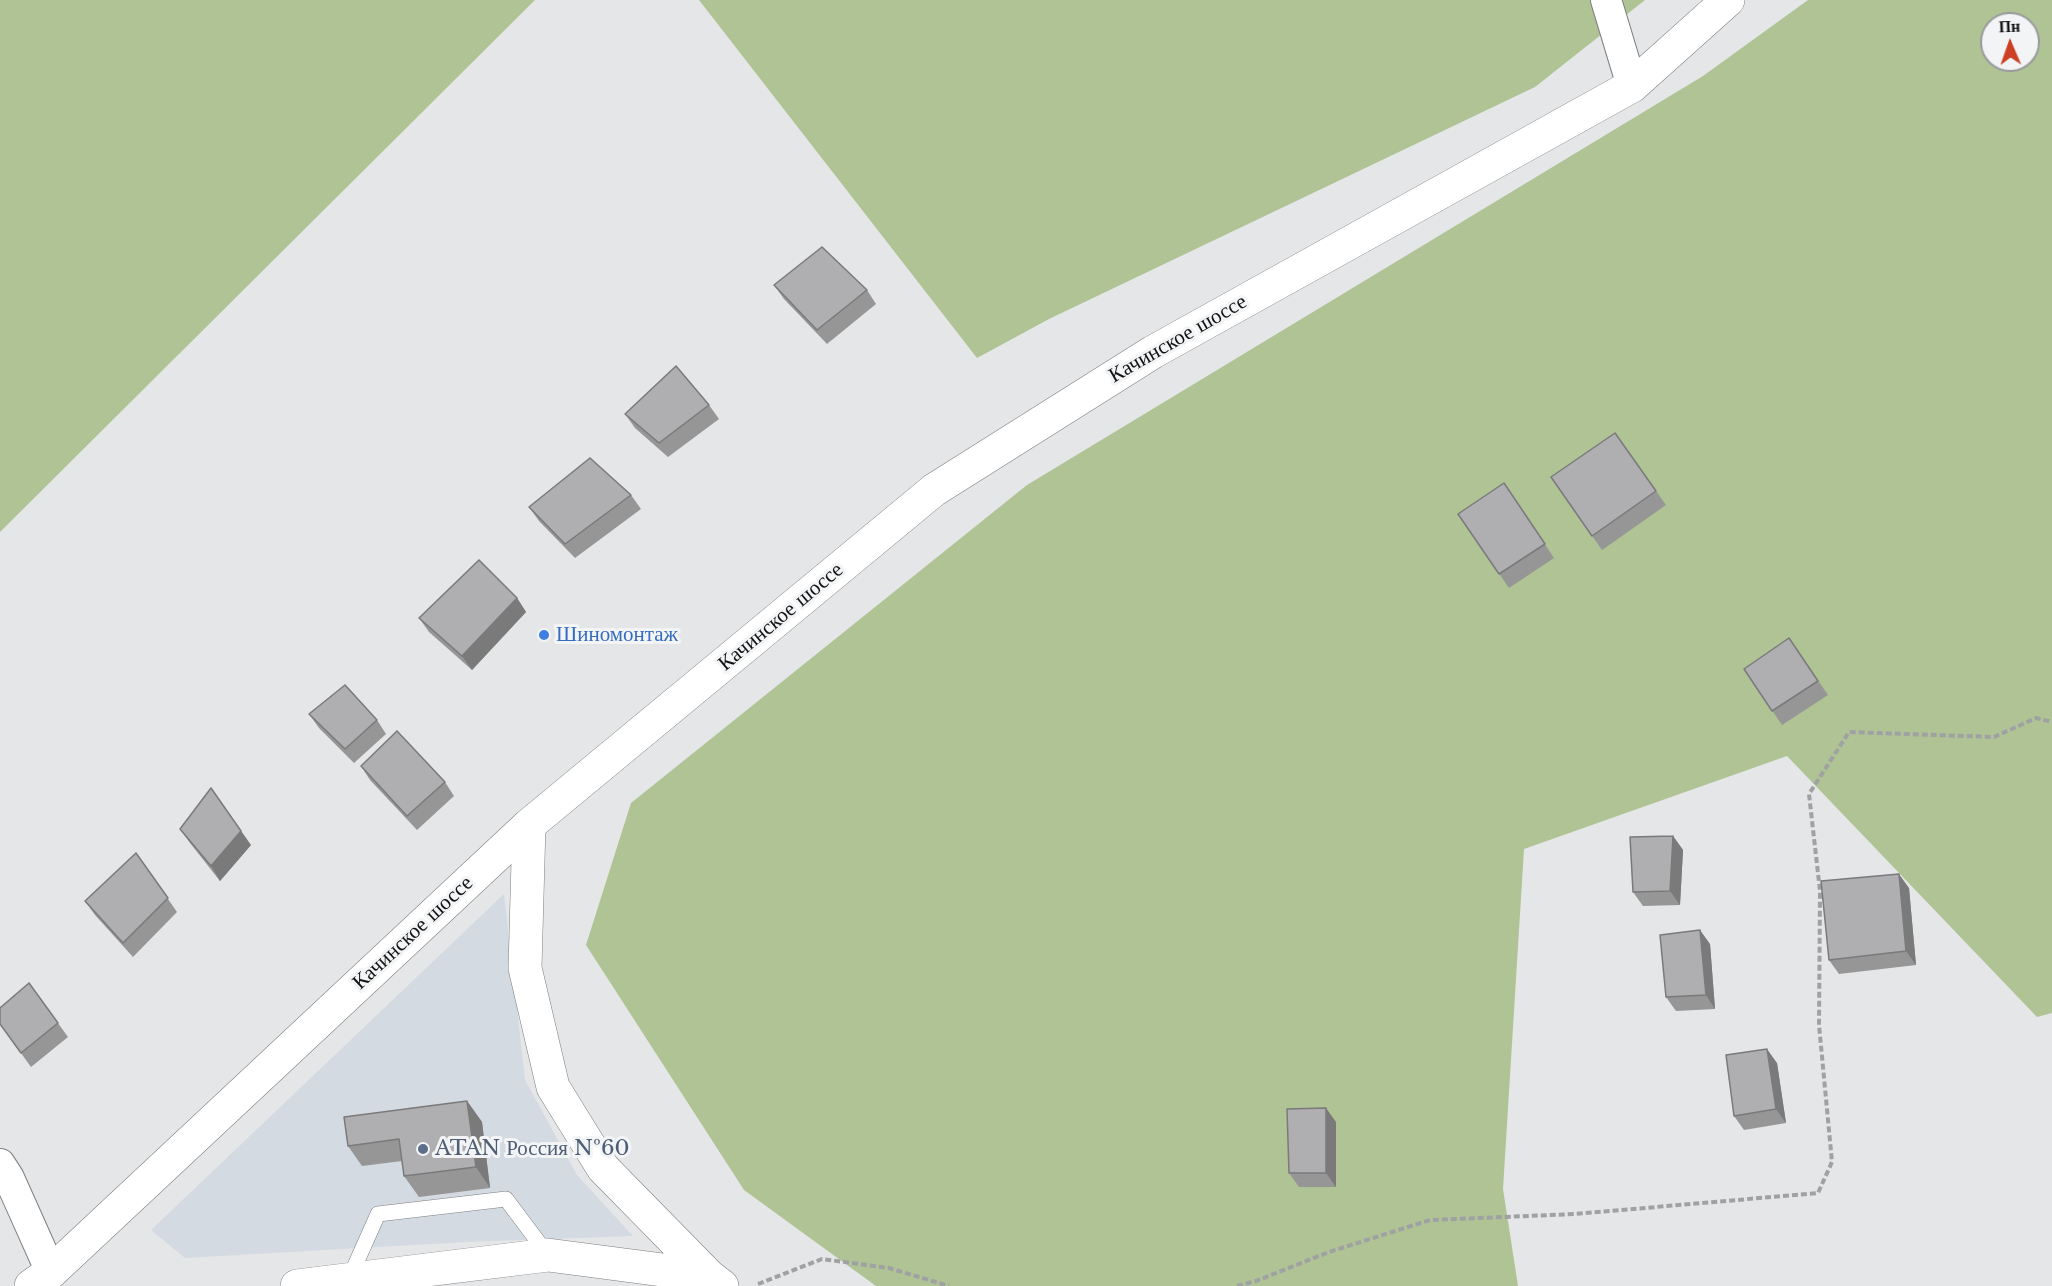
<!DOCTYPE html>
<meta charset="utf-8">
<style>
body{margin:0}
#map{position:relative;width:2052px;height:1286px;overflow:hidden;background:#e5e6e7;font-family:"Libre Baskerville",serif}
canvas{display:block}
.north{position:absolute;left:1980px;top:12px;width:60px;height:60px;box-sizing:border-box;background:#f2f4f5;border:2px solid #989a9b;border-radius:50%;rotate:358deg;font-size:16px;font-weight:700;line-height:24px;text-align:center;color:#121213}
.north::after{content:'';display:block;margin:auto;width:21px;height:27px;background:#cc4123;clip-path:polygon(50% 0,100% 100%,50% 72%,0 100%)}
</style>
<div id="map">
<canvas width="2052" height="1286"></canvas>
<div class="north">Пн</div>
</div>
<script>
const g = document.querySelector('canvas').getContext('2d');
g.lineJoin = 'round';
function fillPath(path, color) {
  g.fillStyle = color;
  g.fill(path, 'evenodd');
}
function shape(rows) {
  const path = new Path2D();
  for (const r of rows) {
    path.moveTo(r[0], r[1]);
    for (let i = 2; i < r.length; i += 2) path.lineTo(r[i], r[i + 1]);
  }
  return path;
}
function stroke(path, color, width, dash) {
  g.strokeStyle = color;
  g.lineWidth = width;
  g.lineCap = dash ? 'butt' : 'round';
  g.setLineDash(dash || []);
  g.stroke(path);
}
function label(font, color, halo, rows, align = 'center') {
  g.font = font + ' "Libre Baskerville",serif';
  g.lineWidth = 6;
  g.setLineDash([]);
  g.textBaseline = 'middle';
  g.strokeStyle = halo;
  g.fillStyle = color;
  for (const [text, x, y, turn = 0] of rows) {
    g.save();
    g.translate(x, y);
    g.rotate((+turn || 0) * Math.PI / 180);
    g.textAlign = isNaN(turn) ? turn : align;
    if (halo) g.strokeText(text, 0, 0);
    g.fillText(text, 0, 0);
    g.restore();
  }
}
fillPath(shape([
 [504,894,525,1080,577,1175,633,1236,466,1242,185,1258,151,1230]
]), '#d4dae1');
fillPath(shape([
 [0,0,535,0,0,532],
 [699,0,1645,0,1535,87,1049,319,977,358],
 [1808,0,2052,0,2052,1013,2037,1017,1787,756,1524,849,1503,1189,1518,1286,876,1286,744,1190,586,945,631,803,1027,485,1703,76],
 [1992,24,2028,24,2028,60,1992,60]
]), '#afc395');
const lane = shape([
 [349,1279,378,1214,506,1199,548,1255]
]);
const street = shape([
 [1606,0,1632,86],
 [0,1164,9,1178,51,1272]
]);
const primary = shape([
 [529,825,525,968,553,1087,603,1168,709,1276,722,1286],
 [31,1286,51,1272,529,825,934,490,1153,352,1632,86,1728,0],
 [297,1286,548,1255,709,1276]
]);
stroke(lane, '#7e7f80', 16);
stroke(street, '#7e7f80', 32);
stroke(primary, '#7e7f80', 34);
stroke(shape([
 [758,1284,822,1259,889,1268,949,1286],
 [1237,1286,1256,1281,1329,1252,1430,1220,1575,1214,1818,1193,1832,1162,1819,1025,1820,891,1809,794,1849,732,1994,737,2036,718,2052,722]
]), '#a0a1a2', 4, [6, 3]);
stroke(lane, '#fff', 15);
stroke(street, '#fff', 30);
stroke(primary, '#fff', 33);
fillPath(shape([
 [774,285,867,290,876,304,827,344,784,299],
 [709,405,719,419,668,457,635,428,625,414],
 [1615,433,1666,505,1602,550,1551,477],
 [1504,483,1554,558,1509,588,1458,514],
 [631,495,641,509,575,558,539,521,529,507],
 [517,598,526,612,472,670,429,632,419,618],
 [1789,638,1828,695,1782,725,1744,669],
 [309,714,377,720,386,734,354,763,319,728],
 [361,766,445,782,454,796,417,830,370,780],
 [180,829,251,845,220,881,190,843],
 [1673,836,1683,850,1680,905,1643,906,1633,892],
 [136,853,177,912,133,957,95,915,85,901],
 [1909,888,1916,965,1839,974,1829,960],
 [1710,944,1715,1009,1676,1011,1666,997],
 [29,983,68,1037,31,1067,0,1024],
 [1777,1063,1786,1123,1744,1130,1734,1116],
 [467,1101,482,1122,490,1188,419,1197,404,1176,402,1161,362,1166,348,1146],
 [1336,1122,1336,1187,1299,1187,1289,1173]
]), '#969697');
fillPath(shape([
 [517,598,526,612,472,670,462,656],
 [211,788,251,845,220,881,211,866],
 [1673,836,1683,850,1680,905,1670,891],
 [1899,874,1909,888,1916,965,1906,951],
 [1700,930,1710,944,1715,1009,1706,995],
 [1767,1049,1777,1063,1786,1123,1776,1109],
 [467,1101,482,1122,490,1188,476,1167],
 [1326,1108,1336,1122,1336,1187,1326,1173]
]), '#7a7a7b');
const building = shape([
 [822,247,867,290,817,330,774,285,822,247],
 [676,366,709,405,659,443,625,414,676,366],
 [1615,433,1656,491,1592,536,1551,477,1615,433],
 [590,458,631,495,565,544,529,507,590,458],
 [1504,483,1545,544,1499,574,1458,514,1504,483],
 [479,560,517,598,462,656,419,618,479,560],
 [1789,638,1818,681,1772,711,1744,669,1789,638],
 [345,685,377,720,345,749,309,714,345,685],
 [397,731,445,782,407,816,361,766,397,731],
 [211,788,241,831,211,866,180,829,211,788],
 [1673,836,1670,891,1633,892,1630,837,1673,836],
 [136,853,168,898,123,943,85,901,136,853],
 [1899,874,1906,951,1829,960,1821,881,1899,874],
 [1700,930,1706,995,1666,997,1660,935,1700,930],
 [29,983,58,1023,21,1053,0,1024,0,1008,29,983],
 [1767,1049,1776,1109,1734,1116,1726,1055,1767,1049],
 [467,1101,476,1167,404,1176,399,1139,348,1146,344,1117,467,1101],
 [1326,1108,1326,1173,1289,1173,1287,1109,1326,1108]
]);
fillPath(building, '#afaeb0');
stroke(building, '#7a7a7b', 1.5);
for (const [x, y, r, color] of [
 [544,635,6,"#3f7fe0"],
 [423,1149,6,"#5c6f8a"]
]) {
  const dot = new Path2D();
  dot.arc(x, y, r, 0, 2 * Math.PI);
  g.fillStyle = color;
  g.fill(dot);
  stroke(dot, '#f2f4f5', 2);
}
label('21px', '#121213', '#f2f4f5', [
 ["Качинское шоссе",1178,339,-30],
 ["Качинское шоссе",781,617,-40],
 ["Качинское шоссе",413,933,-43]
]);
label('21px', '#366cbe', '#f2f4f5', [
 ["Шиномонтаж",556,635]
], 'left');
label('21px', '#4e5e75', '#f2f4f5', [
 ["ATAN Россия №60",435,1149]
], 'left');
</script>
